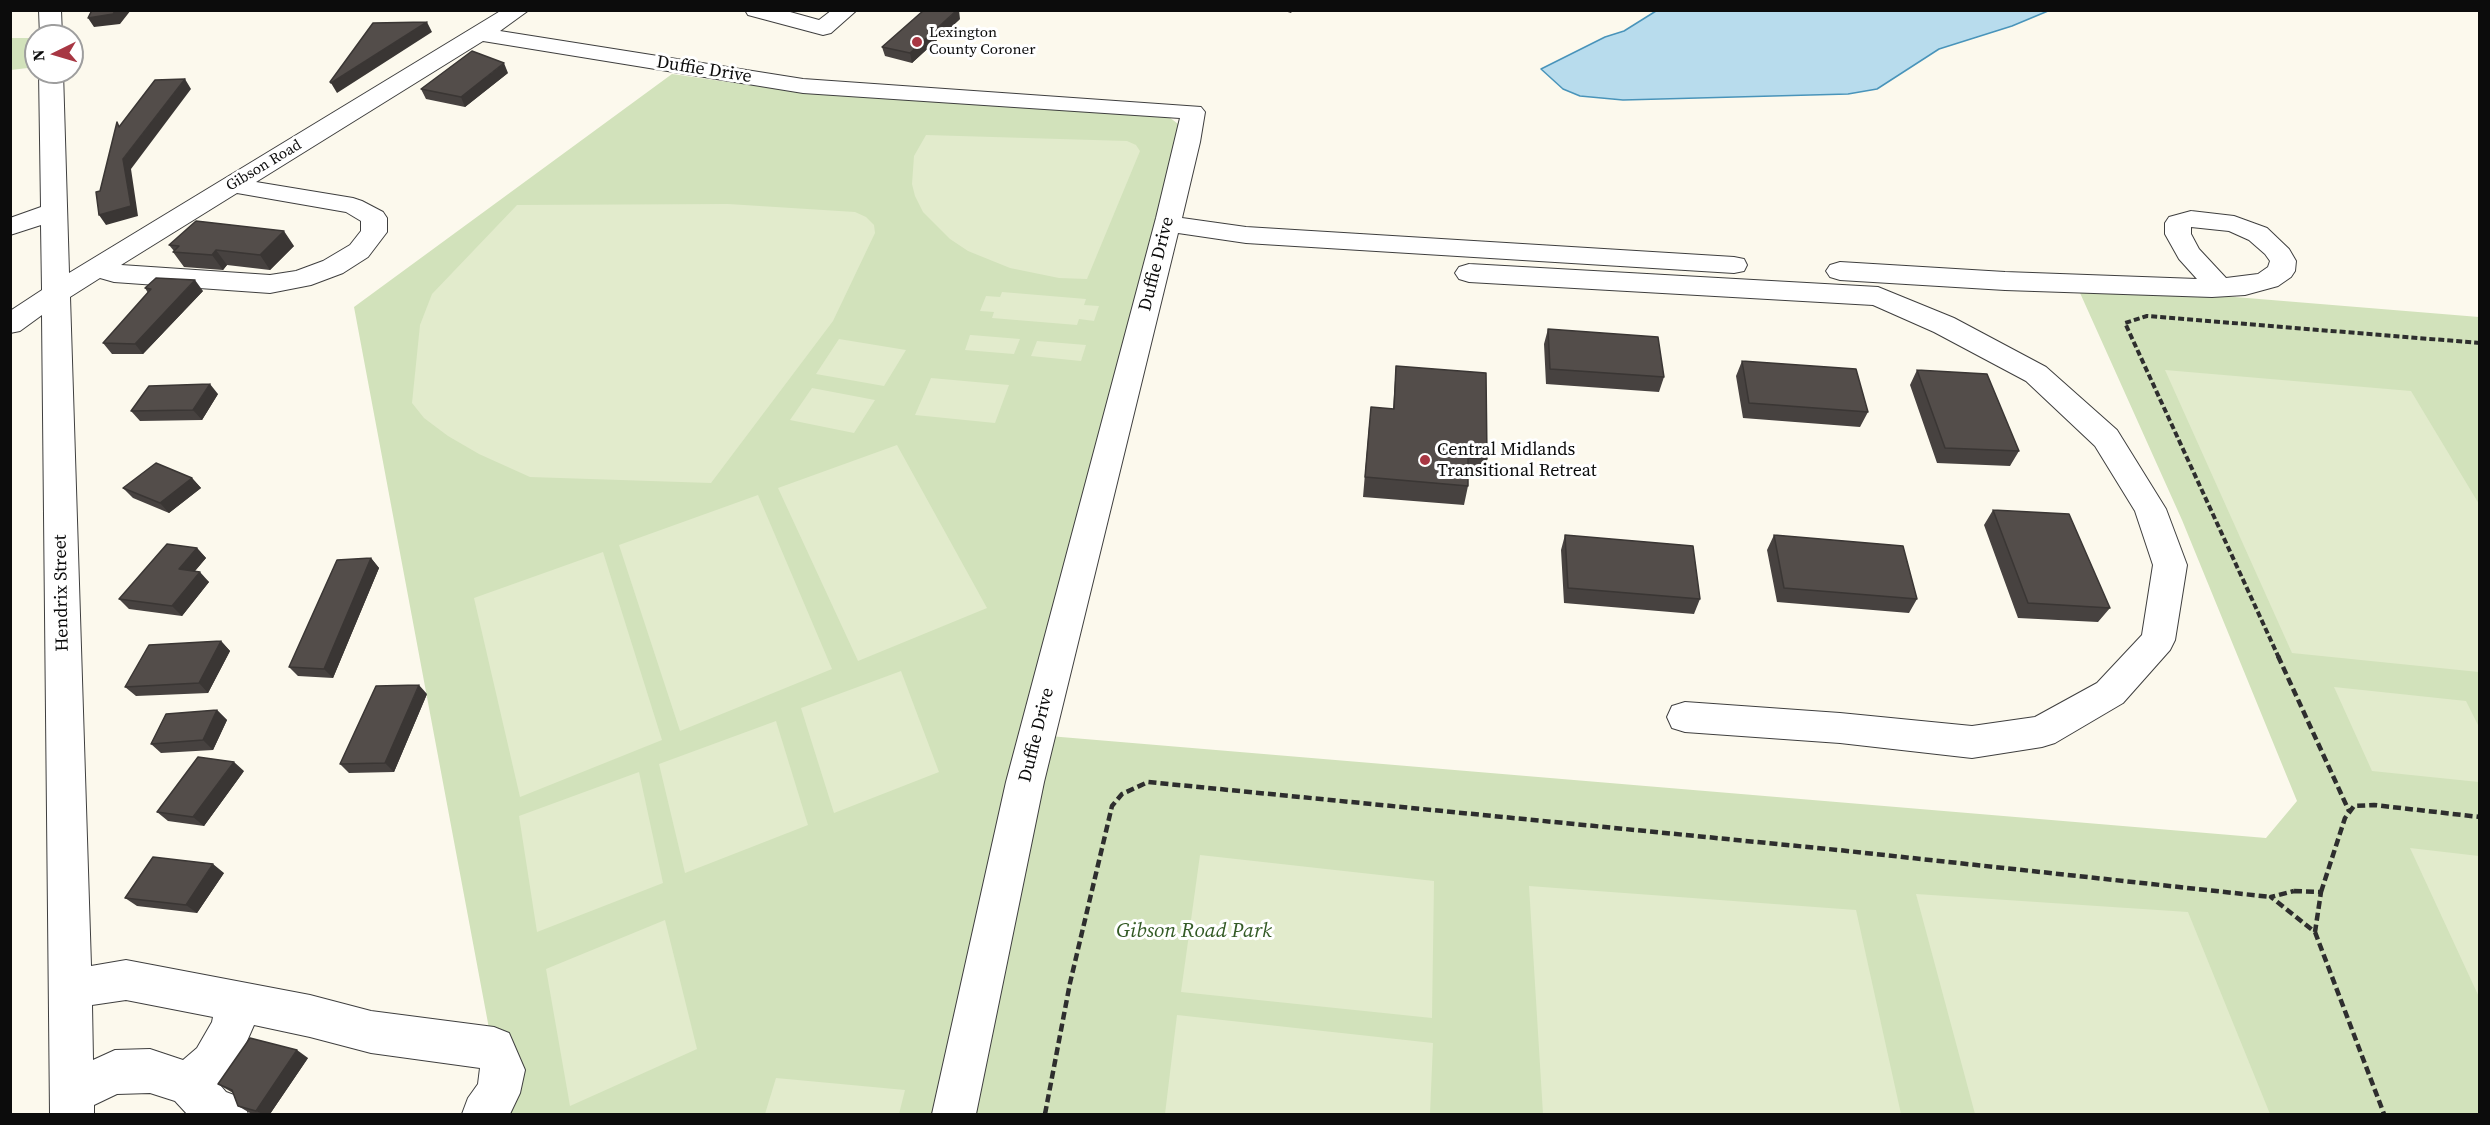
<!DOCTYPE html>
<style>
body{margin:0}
#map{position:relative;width:2490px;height:1125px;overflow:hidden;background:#fcf9ed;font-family:"Source Serif 4",serif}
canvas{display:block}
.frame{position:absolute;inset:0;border:12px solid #0c0c0c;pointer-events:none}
.north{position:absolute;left:24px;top:24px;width:60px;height:60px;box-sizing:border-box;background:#fff;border:2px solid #9e9e9e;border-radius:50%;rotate:265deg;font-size:16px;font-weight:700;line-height:24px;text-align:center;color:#0c0c0c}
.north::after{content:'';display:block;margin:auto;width:21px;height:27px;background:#a83743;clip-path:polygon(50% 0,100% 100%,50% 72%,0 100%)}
</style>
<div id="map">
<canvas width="2490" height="1125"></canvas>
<div class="frame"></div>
<div class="north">N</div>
</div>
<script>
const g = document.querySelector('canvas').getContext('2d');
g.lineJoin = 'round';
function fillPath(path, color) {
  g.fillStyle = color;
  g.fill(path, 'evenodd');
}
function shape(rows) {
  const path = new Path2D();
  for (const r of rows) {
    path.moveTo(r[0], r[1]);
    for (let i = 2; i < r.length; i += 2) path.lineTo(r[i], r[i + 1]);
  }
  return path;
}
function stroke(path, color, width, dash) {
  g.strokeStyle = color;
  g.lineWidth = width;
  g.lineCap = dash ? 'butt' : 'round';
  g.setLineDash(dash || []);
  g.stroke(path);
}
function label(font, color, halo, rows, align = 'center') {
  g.font = font + ' "Source Serif 4",serif';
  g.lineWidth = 6;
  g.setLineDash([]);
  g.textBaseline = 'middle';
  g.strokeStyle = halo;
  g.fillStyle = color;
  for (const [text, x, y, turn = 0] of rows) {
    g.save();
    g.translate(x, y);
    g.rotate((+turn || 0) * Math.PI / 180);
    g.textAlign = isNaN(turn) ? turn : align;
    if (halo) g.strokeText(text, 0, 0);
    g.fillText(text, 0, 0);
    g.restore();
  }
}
fillPath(shape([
 [10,38,36,38,36,67,11,70],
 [672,74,805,93,1169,117,1182,127,1008,790,935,1114,505,1114,354,307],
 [2076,284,2479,317,2479,1114,974,1114,1037,735,2266,838,2297,801,2182,520]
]), '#d2e2bb');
fillPath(shape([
 [926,135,1127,141,1136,145,1140,151,1087,279,1059,278,1010,268,968,251,950,239,923,212,915,196,912,184,914,156],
 [728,204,855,212,866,217,874,225,875,233,833,321,711,483,530,477,479,454,448,436,424,418,412,403,420,325,432,294,517,205],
 [1002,292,1086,299,1084,305,1099,306,1094,321,1079,319,1077,325,992,318,994,312,980,311,986,296,1000,297],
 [970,335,971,335,1020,339,1014,354,965,350],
 [839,339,906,350,884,386,816,374],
 [1037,341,1086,345,1081,361,1031,356],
 [2165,370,2411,391,2479,504,2479,672,2292,653],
 [931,378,1009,385,995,423,915,415],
 [812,388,875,400,854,433,790,420],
 [897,445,987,608,858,661,778,488],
 [758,495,832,669,680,731,619,545],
 [603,552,662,740,520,797,474,598],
 [901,671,939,772,834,813,801,708],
 [2334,687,2466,701,2479,727,2479,782,2372,771],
 [776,721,808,825,685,873,659,764],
 [639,772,663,883,537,932,519,816],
 [2410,848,2479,856,2479,997],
 [1200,855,1434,881,1432,1018,1181,992],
 [1529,886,1856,910,1901,1114,1543,1114],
 [1916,894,2188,912,2270,1114,1975,1114],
 [665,920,697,1049,570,1106,546,969],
 [1177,1015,1433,1043,1430,1114,1165,1114],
 [776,1078,905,1090,899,1114,765,1114]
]), '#e2ebcc');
const water = shape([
 [1656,11,1656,10,2048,11,2012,26,1939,49,1877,89,1848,94,1623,100,1580,96,1563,89,1541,69,1605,37,1624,31,1656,11]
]);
fillPath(water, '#b8dced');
stroke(water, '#4994ba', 1.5);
const minor = shape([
 [39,10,61,10,62,36,40,36,39,10],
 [502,10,529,10,500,31,803,79,1201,107,1205,112,1200,142,1182,218,1246,227,1734,257,1744,259,1747,265,1744,271,1734,273,1246,243,1178,233,1044,782,976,1114,932,1114,1006,782,1156,218,1180,118,803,93,483,41,256,182,353,198,362,201,383,212,387,218,387,232,368,257,343,273,311,285,270,293,114,282,100,278,70,297,91,966,126,960,310,995,371,1011,494,1027,509,1033,525,1070,520,1093,510,1114,462,1114,468,1098,478,1084,480,1068,371,1053,310,1037,254,1025,240,1057,227,1078,220,1085,226,1092,242,1098,248,1114,187,1114,175,1101,150,1093,117,1094,94,1105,94,1114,50,1114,42,315,20,331,10,333,10,311,42,290,41,225,10,235,10,218,41,207,39,72,63,72,69,273,502,10],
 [237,193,346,212,361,221,361,231,350,245,323,261,296,271,270,275,121,265,237,193],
 [126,1000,213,1017,212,1022,197,1048,183,1060,150,1049,115,1050,93,1060,92,1005,126,1000],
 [745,10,783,10,819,20,832,10,857,10,831,33,823,35,748,15,745,10],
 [2191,211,2234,216,2267,228,2289,249,2296,261,2295,271,2291,277,2278,286,2245,295,2212,297,2005,290,1840,280,1830,277,1826,271,1830,265,1840,262,2005,272,2197,279,2179,259,2165,234,2165,223,2169,217,2191,211],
 [2191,227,2229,231,2249,240,2265,254,2270,261,2268,267,2258,274,2226,278,2199,249,2191,234,2191,227],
 [1469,264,1878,287,1954,318,2046,367,2117,430,2166,509,2187,565,2175,640,2170,650,2123,703,2055,743,2042,747,1972,758,1840,743,1685,732,1672,728,1667,717,1672,706,1685,702,1840,713,1972,726,2035,717,2097,683,2142,635,2153,565,2135,511,2095,446,2026,381,1934,332,1873,305,1469,282,1459,279,1455,273,1459,267,1469,264]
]);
stroke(minor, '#3f3f3f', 2);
stroke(shape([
 [2279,658,2125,323,2147,316,2480,343]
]), '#2e2e2e', 4, [6, 3]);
stroke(shape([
 [2278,656,2349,811],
 [2294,891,2321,892,2315,932,2271,897,2294,891],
 [2321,892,2345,818,2354,806,2374,805,2480,817],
 [2315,932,2384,1114],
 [1045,1114,1070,983,1112,806,1122,794,1148,782,1838,850,2271,897]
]), '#2e2e2e', 4.5, [8, 4]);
fillPath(minor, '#fff');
fillPath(shape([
 [1281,10,1293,10,1291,13],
 [960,19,912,63,885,56,882,47],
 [508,73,465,107,426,99,421,89],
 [169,245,294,246,270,270,227,265,223,270,184,267,173,252,174,251],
 [145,288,203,291,143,354,112,354,103,343,148,293],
 [1548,329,1664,377,1659,392,1546,384,1544,344],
 [1742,361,1868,412,1860,427,1743,418,1736,376],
 [1396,366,1487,459,1483,478,1468,477,1468,486,1464,505,1363,497,1369,426,1393,409],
 [1917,370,2019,451,2010,466,1937,463,1910,385],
 [218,394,202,420,140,421,131,411],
 [192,478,201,488,169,513,133,498,123,488],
 [1993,510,2110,608,2098,622,2018,618,1984,525],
 [1565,535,1700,599,1694,614,1564,603,1561,550],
 [1774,535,1917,599,1909,613,1777,602,1767,550],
 [197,548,206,558,195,571,209,582,182,616,129,609,119,599],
 [371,558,379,568,333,678,298,676,289,667],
 [221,641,230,651,208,693,136,696,125,687],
 [427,694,394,772,349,773,340,764],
 [217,710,227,720,213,750,161,753,151,744],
 [244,771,204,826,168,821,157,812],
 [224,873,197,913,137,906,125,898],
 [308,1058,270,1114,256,1114,250,1113,238,1106,233,1093,218,1084]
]), '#474240');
fillPath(shape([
 [116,10,131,10,120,24,94,27,88,18],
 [957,10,959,10,960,19,912,63,910,53],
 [427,22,432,32,337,93,331,83],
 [504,63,508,73,465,107,461,97],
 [185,79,191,89,131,169,138,216,106,225,99,215,123,159],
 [284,231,294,246,270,270,260,255],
 [216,250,227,265,223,270,212,255],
 [195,280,203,291,143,354,135,344],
 [210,384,218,394,202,420,193,410],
 [192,478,201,488,169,513,160,503],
 [197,548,206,558,188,579,179,569],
 [371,558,379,568,333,678,324,669],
 [200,572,209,582,182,616,172,606],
 [221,641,230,651,208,693,199,683],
 [419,685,427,694,394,772,385,763],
 [217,710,227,720,213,750,203,740],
 [234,762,244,771,204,826,193,817],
 [213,864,224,873,197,913,186,905],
 [297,1050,308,1058,270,1114,263,1114,256,1111]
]), '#3a3634');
const building = shape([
 [92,10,116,10,113,14,88,18,92,10],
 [924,10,957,10,910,53,882,47,924,10],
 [427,22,331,83,330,82,373,23,427,22],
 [472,51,504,63,461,97,421,89,472,51],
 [185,79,123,159,131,206,99,215,96,192,100,191,117,122,119,127,155,80,185,79],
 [196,221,284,231,260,255,216,250,212,255,173,252,179,246,169,245,196,221],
 [156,278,195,280,135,344,103,343,151,289,145,288,156,278],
 [1548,329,1658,337,1664,377,1550,369,1548,329],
 [1742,361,1856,369,1868,412,1749,403,1742,361],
 [1396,366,1486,373,1487,459,1468,458,1468,486,1365,477,1371,407,1394,409,1396,366],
 [1917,370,1987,374,2019,451,1945,448,1917,370],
 [210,384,193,410,131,411,149,386,210,384],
 [156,463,192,478,160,503,123,488,156,463],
 [1993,510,2069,514,2110,608,2028,603,1993,510],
 [1565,535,1693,546,1700,599,1568,588,1565,535],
 [1774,535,1903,546,1917,599,1784,588,1774,535],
 [167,544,197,548,179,569,200,572,172,606,119,599,167,544],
 [371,558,324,669,289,667,337,560,371,558],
 [221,641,199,683,125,687,149,645,221,641],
 [419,685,385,763,340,764,376,686,419,685],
 [217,710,203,740,151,744,166,714,217,710],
 [198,757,234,762,193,817,157,812,198,757],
 [153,857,213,864,186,905,125,898,153,857],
 [250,1038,297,1050,256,1111,238,1106,232,1090,218,1084,250,1038]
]);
fillPath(building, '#534d4a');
stroke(building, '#3a3634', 1.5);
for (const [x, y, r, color] of [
 [917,42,6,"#a83743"],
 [1425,460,6,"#a83743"]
]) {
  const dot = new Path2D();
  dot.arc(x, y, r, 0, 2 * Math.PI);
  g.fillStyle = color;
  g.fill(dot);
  stroke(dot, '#fff', 2);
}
label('15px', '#0c0c0c', '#fff', [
 ["Lexington",929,33],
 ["County Coroner",929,50]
], 'left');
label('15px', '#0c0c0c', '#fff', [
 ["Gibson Road",264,166,-31]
]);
label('18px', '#0c0c0c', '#fff', [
 ["Duffie Drive",704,70,9],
 ["Duffie Drive",1157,264,-76],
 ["Hendrix Street",62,593,-91],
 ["Duffie Drive",1037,735,-76]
]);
label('18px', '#0c0c0c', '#fff', [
 ["Central Midlands",1437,450],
 ["Transitional Retreat",1437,471]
], 'left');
label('italic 21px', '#335a25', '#fff', [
 ["Gibson Road Park",1194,932]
]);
</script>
